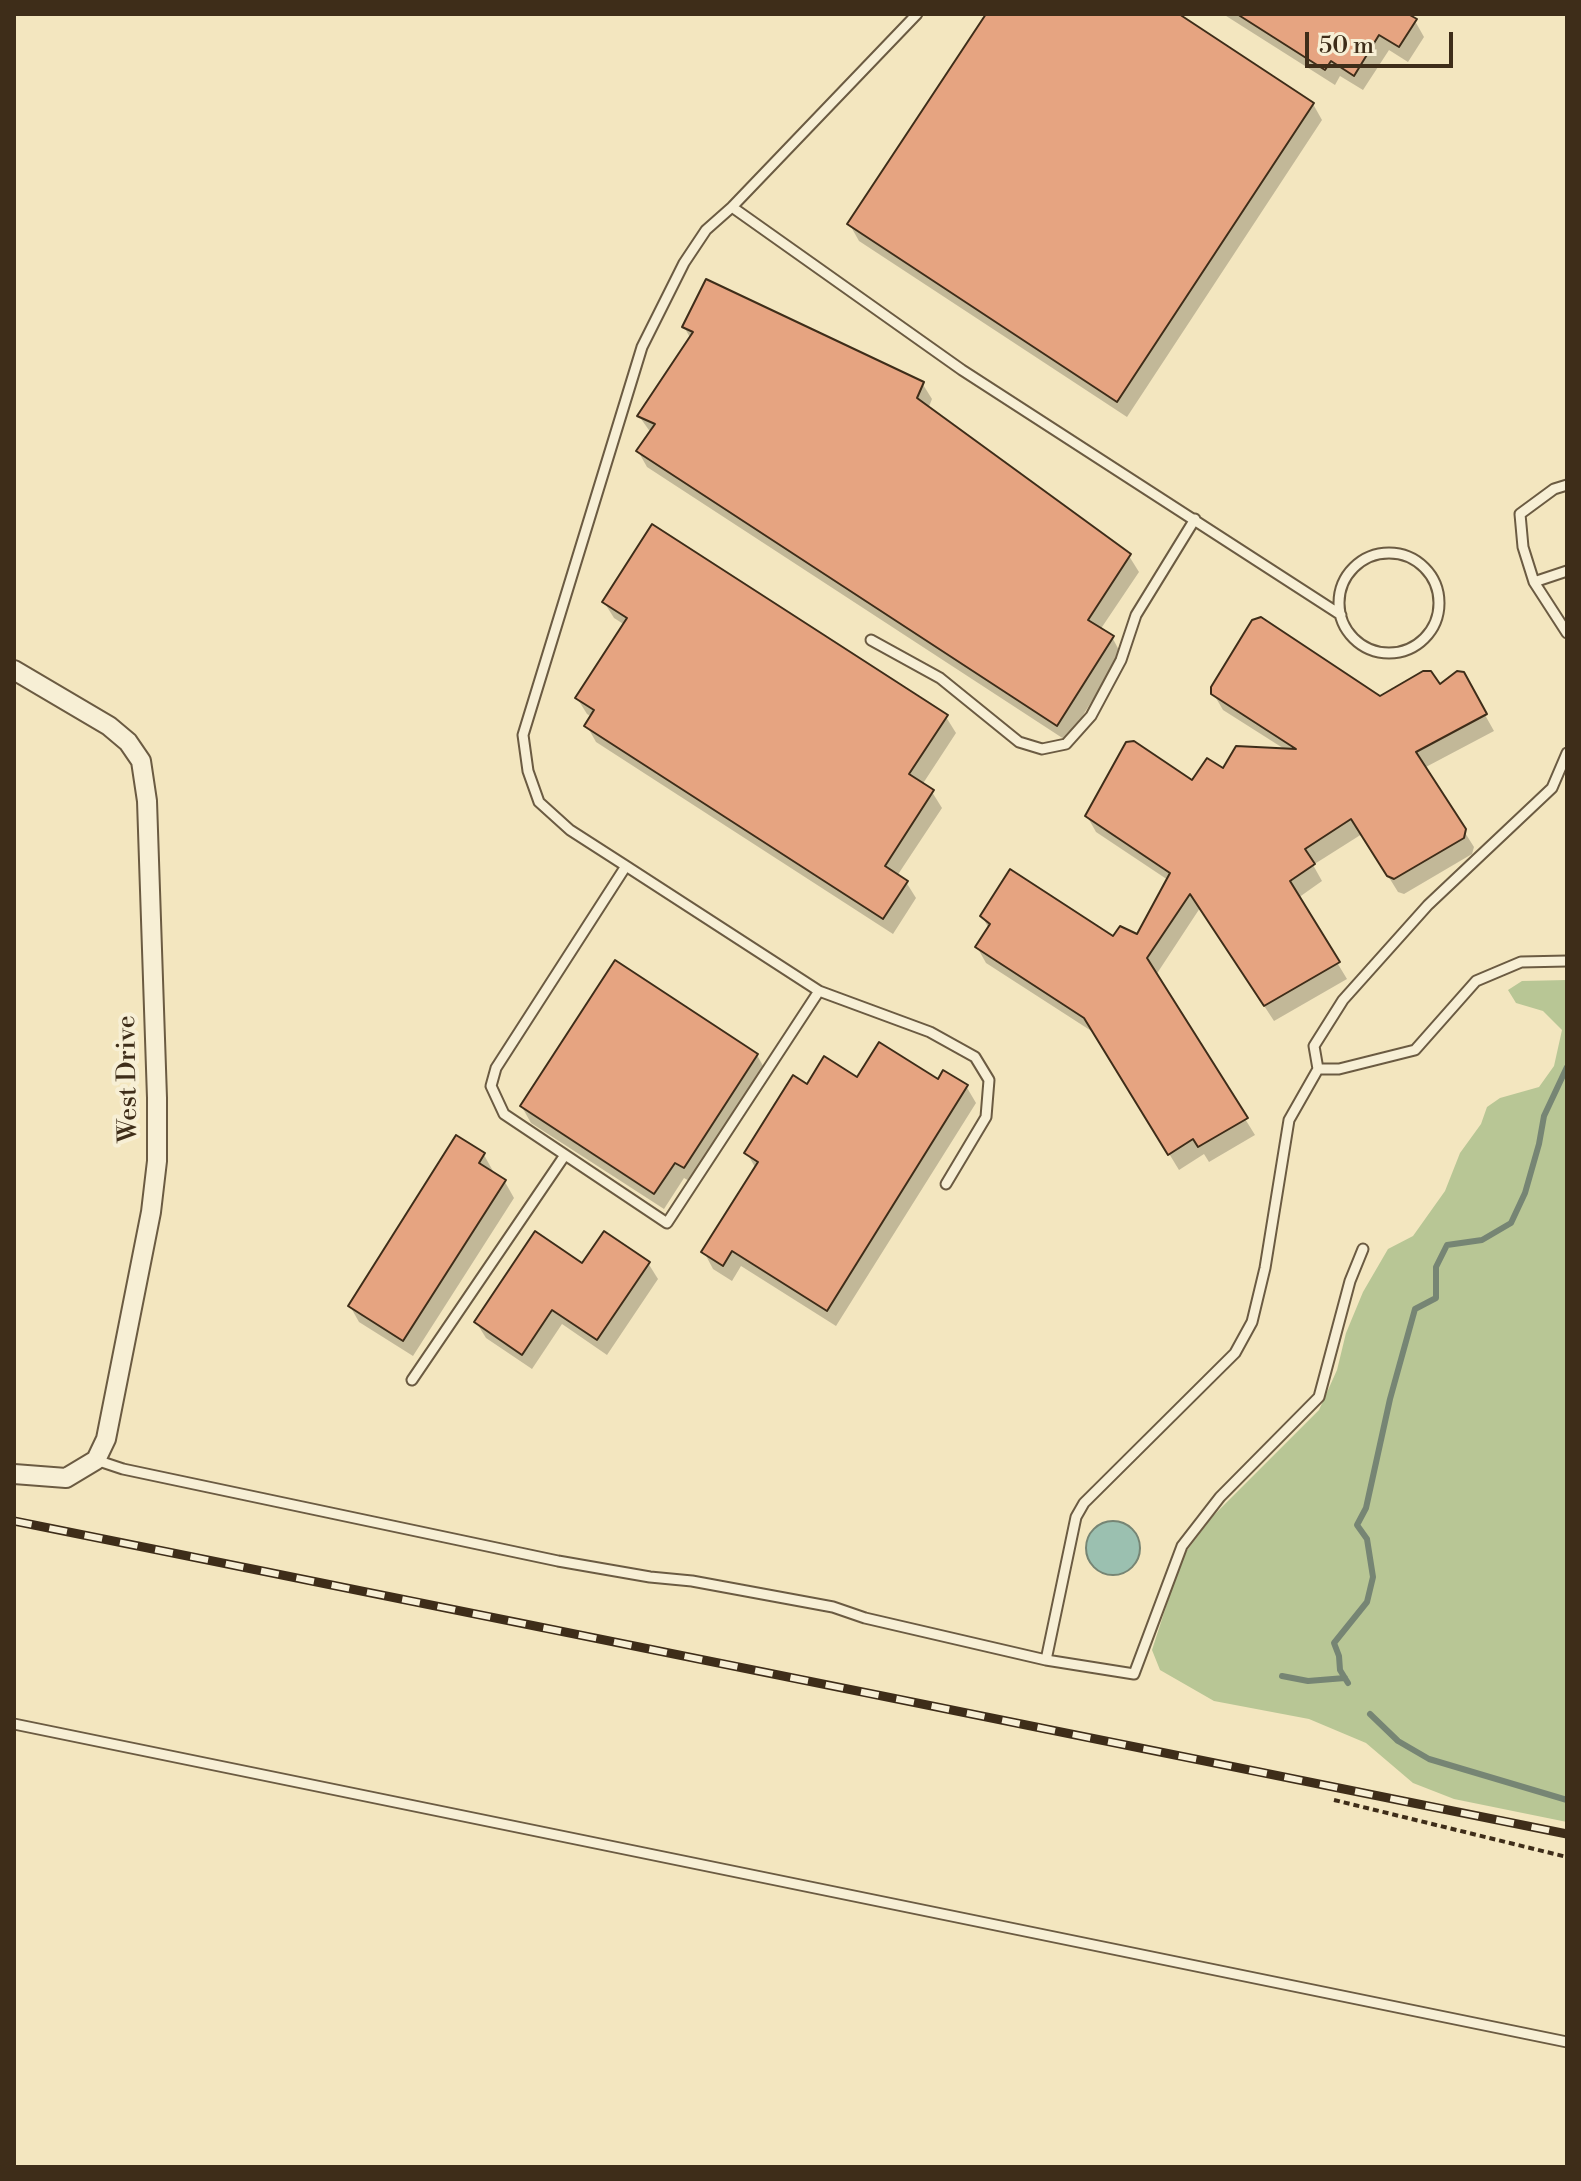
<!DOCTYPE html>
<style>
body{margin:0}
#map{position:relative;width:1581px;height:2181px;overflow:hidden;background:#f3e6bf;font-family:"Libre Bodoni",serif}
canvas{display:block}
.frame{position:absolute;inset:0;border:16px solid #3e2d19;pointer-events:none}
.scale{position:absolute;left:1305px;top:32px;width:148px;height:36px;box-sizing:border-box;border:4px solid #3e2d19;border-top:0;padding-left:10px;font-size:24px;line-height:28px;white-space:nowrap;color:#3e2d19;-webkit-text-stroke:6px #f7efd5;paint-order:stroke}
</style>
<div id="map">
<canvas width="1581" height="2181"></canvas>
<div class="frame"></div>
<div class="scale">50 m</div>
</div>
<script>
const g = document.querySelector('canvas').getContext('2d');
g.lineJoin = 'round';
function fillPath(path, color) {
  g.fillStyle = color;
  g.fill(path, 'evenodd');
}
function shape(rows) {
  const path = new Path2D();
  for (const r of rows) {
    if (r.length === 3) {
      path.moveTo(r[0] + r[2], r[1]);
      path.arc(r[0], r[1], r[2], 0, 2 * Math.PI);
      continue;
    }
    path.moveTo(r[0], r[1]);
    for (let i = 2; i < r.length; i += 2) path.lineTo(r[i], r[i + 1]);
  }
  return path;
}
function stroke(path, color, width, dash) {
  g.strokeStyle = color;
  g.lineWidth = width;
  g.lineCap = dash ? 'butt' : 'round';
  g.setLineDash(dash || []);
  g.stroke(path);
}
function label(font, color, halo, rows, align = 'center') {
  g.font = font + ' "Libre Bodoni",serif';
  g.lineWidth = 8;
  g.setLineDash([]);
  g.textBaseline = 'middle';
  g.strokeStyle = halo;
  g.fillStyle = color;
  for (const [text, x, y, turn = 0] of rows) {
    g.save();
    g.translate(x, y);
    g.rotate((+turn || 0) * Math.PI / 180);
    g.textAlign = isNaN(turn) ? turn : align;
    if (halo) g.strokeText(text, 0, 0);
    g.fillText(text, 0, 0);
    g.restore();
  }
}
fillPath(shape([
 [1567,980,1567,1822,1454,1799,1413,1783,1366,1743,1309,1719,1214,1701,1160,1670,1152,1650,1182,1557,1213,1516,1319,1410,1337,1370,1346,1333,1363,1292,1388,1249,1413,1236,1445,1191,1460,1153,1481,1124,1487,1107,1500,1098,1539,1087,1554,1066,1562,1030,1543,1011,1516,1003,1508,990,1522,981]
]), '#b8c695');
const water = shape([
 [1113,1548,27]
]);
fillPath(water, '#9bc0b0');
stroke(water, '#768574', 2);
fillPath(shape([
 [988,14,1176,14,1313,104,1322,120,1127,417,859,241,850,225],
 [1223,14,1405,14,1415,21,1424,37,1408,62,1389,50,1363,90,1340,76,1335,85],
 [684,327,922,383,932,399,928,409,1129,556,1139,572,1100,630,1112,637,1121,654,1067,741,647,467,638,451,651,433,639,416,691,339],
 [604,602,946,717,956,733,922,785,932,792,942,808,897,876,906,882,916,898,893,934,596,742,587,726,592,717,587,714,577,698,625,625,614,618],
 [1462,674,1494,731,1424,768,1474,847,1472,854,1404,894,1398,892,1362,834,1313,865,1322,881,1298,898,1347,979,1274,1021,1200,908,1156,975,1255,1135,1209,1162,1204,1154,1179,1170,1096,1034,986,963,977,947,989,929,982,916,1113,939,1138,937,1168,880,1096,832,1087,816,1193,783,1286,750,1223,710,1213,693,1380,698,1440,687],
 [757,1055,766,1071,693,1183,684,1178,664,1209,531,1123,522,1107],
 [858,1080,966,1086,976,1103,836,1326,741,1266,732,1281,713,1269,704,1252,756,1169,747,1153,807,1087],
 [484,1155,493,1171,492,1173,505,1182,514,1198,413,1356,359,1322,350,1306],
 [648,1263,658,1279,607,1355,562,1324,532,1369,486,1338,476,1322]
]), '#0003');
stroke(shape([
 [1282,1676,1308,1681,1345,1678],
 [1348,1683,1340,1670,1339,1656,1334,1643,1367,1602,1373,1577,1367,1539,1357,1525,1366,1508,1390,1399,1415,1309,1436,1298,1436,1267,1447,1245,1482,1240,1511,1223,1525,1193,1539,1144,1544,1116,1567,1067],
 [1370,1714,1398,1741,1429,1759,1567,1800]
]), '#768574', 6);
const building = shape([
 [986,14,1179,14,1314,103,1117,402,847,224,986,14],
 [1237,14,1408,14,1417,19,1399,47,1379,35,1354,76,1331,61,1325,70,1237,14],
 [706,279,924,382,917,398,1131,554,1088,620,1114,636,1057,726,636,451,655,424,637,416,693,332,682,327,706,279],
 [652,524,948,715,909,774,934,790,885,866,908,881,883,919,584,726,594,710,575,698,627,618,602,602,652,524],
 [1261,617,1380,696,1423,671,1431,671,1440,684,1457,671,1464,672,1487,714,1416,752,1466,829,1464,838,1394,879,1387,876,1351,819,1305,849,1315,864,1290,881,1340,962,1264,1006,1190,894,1147,958,1248,1118,1198,1147,1193,1139,1168,1155,1084,1018,975,947,990,924,980,916,1010,869,1113,936,1120,926,1137,934,1170,873,1085,816,1126,742,1134,741,1192,780,1207,758,1223,768,1236,746,1296,749,1211,694,1211,687,1252,620,1261,617],
 [615,960,758,1054,684,1168,675,1163,654,1194,520,1106,615,960],
 [879,1042,938,1079,943,1070,968,1085,827,1311,732,1251,723,1266,701,1252,758,1162,744,1153,793,1075,807,1084,824,1056,857,1077,879,1042],
 [456,1135,485,1153,479,1163,506,1180,403,1341,348,1306,456,1135],
 [535,1231,582,1263,604,1231,650,1262,597,1340,552,1310,522,1355,474,1322,535,1231]
]);
fillPath(building, '#e6a481');
stroke(building, '#3e2d19', 2);
const service = shape([
 [732,207,962,370,1341,615],
 [1567,485,1554,489,1520,514,1523,547,1534,582,1567,633],
 [1389,603,50],
 [1534,582,1567,571],
 [871,640,940,678,1019,742,1042,749,1066,744,1091,716,1121,660,1136,615,1195,519],
 [1567,753,1552,788,1428,905,1343,1000,1314,1046,1318,1069,1339,1069,1415,1050,1476,981,1521,962,1567,961],
 [626,866,496,1068,491,1086,504,1114,667,1223,819,991,626,866,570,830,539,802,528,771,523,735,642,347,684,263,706,230,732,207,917,14],
 [819,991,930,1032,975,1057,989,1080,986,1117,946,1184],
 [412,1380,565,1155],
 [96,1460,123,1469,558,1561,650,1577,692,1581,833,1607,865,1618,1046,1660,1134,1674,1182,1546,1220,1497,1319,1397,1350,1281,1363,1249],
 [1046,1660,1076,1517,1084,1503,1235,1353,1252,1322,1265,1268,1289,1120,1318,1069],
 [14,1724,1567,2042]
]);
const minor = shape([
 [14,670,109,726,128,742,141,761,147,801,157,1098,157,1161,151,1212,106,1439,96,1460,66,1478,14,1474]
]);
stroke(service, '#6b5b42', 13);
stroke(minor, '#6b5b42', 22);
stroke(shape([
 [1334,1800,1567,1857]
]), '#3e2d19', 4, [6, 4]);
stroke(service, '#f7efd5', 9);
stroke(minor, '#f7efd5', 18);
const rail = shape([
 [14,1521,1567,1834]
]);
stroke(rail, '#3e2d19', 9);
stroke(rail, '#f7efd5', 6, [18]);
label('26px', '#3e2d19', '#f7efd5', [
 ["West Drive",129,1079,-91]
]);
</script>
